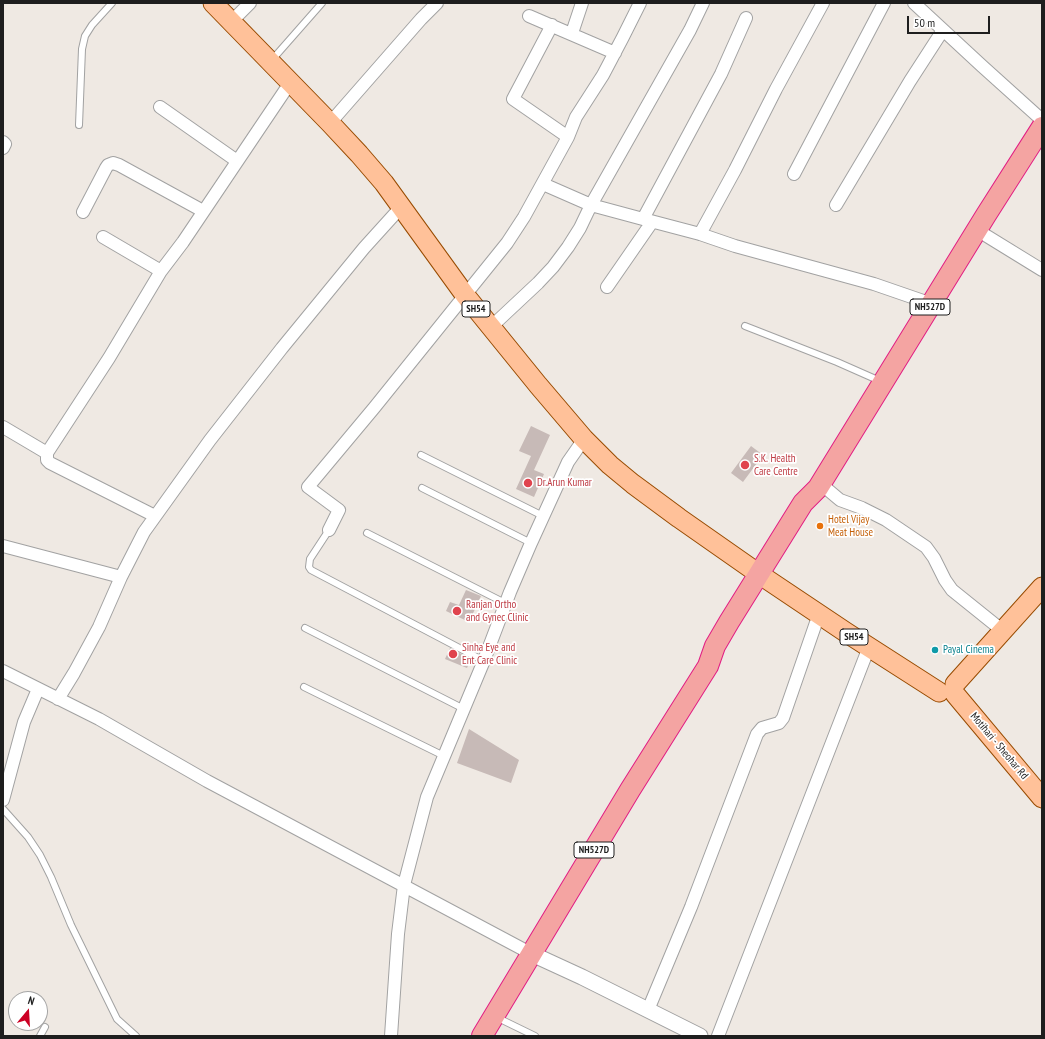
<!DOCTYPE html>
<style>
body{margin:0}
#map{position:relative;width:1045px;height:1039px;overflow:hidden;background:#efe9e3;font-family:"PT Sans Narrow",sans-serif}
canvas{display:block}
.frame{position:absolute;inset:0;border:4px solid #1e1e1e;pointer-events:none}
.north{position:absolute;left:8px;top:991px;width:40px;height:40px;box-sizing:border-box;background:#fff;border:1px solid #a5a5a5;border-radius:50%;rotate:18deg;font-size:11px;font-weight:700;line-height:16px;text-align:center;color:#1e1e1e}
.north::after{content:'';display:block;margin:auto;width:14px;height:18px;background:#cc0024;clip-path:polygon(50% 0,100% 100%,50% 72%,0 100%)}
.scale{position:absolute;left:907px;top:16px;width:83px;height:18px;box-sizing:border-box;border:2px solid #1e1e1e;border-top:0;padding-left:5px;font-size:12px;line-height:14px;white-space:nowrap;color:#1e1e1e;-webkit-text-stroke:3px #fff;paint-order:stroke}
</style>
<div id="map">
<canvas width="1045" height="1039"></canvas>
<div class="frame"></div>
<div class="north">N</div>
<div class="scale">50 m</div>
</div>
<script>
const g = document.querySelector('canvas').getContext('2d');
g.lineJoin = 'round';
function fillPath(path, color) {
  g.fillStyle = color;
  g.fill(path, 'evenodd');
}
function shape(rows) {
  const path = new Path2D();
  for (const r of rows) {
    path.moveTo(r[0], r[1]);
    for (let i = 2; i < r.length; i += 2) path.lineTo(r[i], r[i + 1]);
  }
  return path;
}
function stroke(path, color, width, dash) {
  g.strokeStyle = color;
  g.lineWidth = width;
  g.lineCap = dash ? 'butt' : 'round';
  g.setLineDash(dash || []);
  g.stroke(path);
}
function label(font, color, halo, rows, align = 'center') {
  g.font = font + ' "PT Sans Narrow",sans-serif';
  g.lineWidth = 3.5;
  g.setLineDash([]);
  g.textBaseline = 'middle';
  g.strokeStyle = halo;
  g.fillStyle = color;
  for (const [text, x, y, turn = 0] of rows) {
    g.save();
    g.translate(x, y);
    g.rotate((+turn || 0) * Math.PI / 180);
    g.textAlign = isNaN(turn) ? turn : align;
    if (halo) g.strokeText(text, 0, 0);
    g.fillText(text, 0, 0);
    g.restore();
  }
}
fillPath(shape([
 [531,426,550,435,534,470,544,474,534,497,516,489,531,456,519,451],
 [751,446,763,455,743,482,731,473],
 [466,590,481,596,469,622,446,611,450,602,459,605],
 [450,648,471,659,467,668,445,659],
 [469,729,519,760,511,783,457,763]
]), '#c7bab7');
const service = shape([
 [271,61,322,3],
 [79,125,82,49,85,36,92,25,112,3],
 [745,326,837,362,880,381],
 [421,455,543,516],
 [422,488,531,543],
 [329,530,310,559,309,567,311,570,484,661],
 [367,533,505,603],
 [305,628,464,709],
 [304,687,444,756],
 [3,809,28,837,40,855,51,877,71,925,117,1019,136,1036],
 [496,1017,535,1036],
 [40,1036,45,1027]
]);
const minor = shape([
 [914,3,982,66,1042,120],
 [529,16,615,53],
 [231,22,250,3],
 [552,25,513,99,568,137],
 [572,33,582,3],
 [160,107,237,161],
 [330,123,421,19,437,3],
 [3,142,5,144,3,148],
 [794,174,884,3],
 [543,184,591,205,643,219,700,234,735,246,874,284,932,304],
 [836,205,910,81,943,30],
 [83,212,106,168,108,165,113,163,119,165,203,211],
 [643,219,721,74,746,18],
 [977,230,1042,270],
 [700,234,735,170,776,89,823,3],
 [103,237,161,271],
 [607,287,652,222],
 [491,327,538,283,553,267,568,247,580,228,591,205,690,30,703,3],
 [3,427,47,453],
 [821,484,840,500,862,508,886,520,926,547,934,558,945,580,952,590,1003,631],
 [155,516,50,463,47,460,47,453,109,358,161,271,183,242,259,129,290,83],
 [329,530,339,510,308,487,374,408,507,243,524,217,568,137,576,117,603,75,623,37,640,3],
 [3,546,121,577],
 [3,671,99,719,207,781,532,954],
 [58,699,74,673,99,627,121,577,144,532,210,440,282,348,364,248,402,206],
 [3,800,24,722,38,689],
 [648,1010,691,907,757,734,762,728,779,723,783,718,819,614],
 [391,1036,398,934,404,885,427,797,483,663,510,592,531,543,568,462,584,439],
 [718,1036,869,647]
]);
const tertiary = shape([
 [532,954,582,977,700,1036]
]);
const primary = shape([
 [213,3,330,123,359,154,384,183,465,295,538,385,584,439,610,465,633,484,679,518,759,574,847,633,939,692],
 [955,684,1042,587],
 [955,694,1042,798]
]);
const trunk = shape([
 [482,1036,630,790,708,666,715,646,729,622,803,503,818,488,986,215,1042,127]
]);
stroke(service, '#a2a2a2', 8);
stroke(minor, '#a2a2a2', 14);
stroke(tertiary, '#a2a2a2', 17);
stroke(primary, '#984b00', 21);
stroke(trunk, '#e11d83', 22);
stroke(service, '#fff', 6);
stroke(minor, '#fff', 12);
stroke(tertiary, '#fff', 15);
stroke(primary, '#ffc199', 19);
stroke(trunk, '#f4a4a2', 20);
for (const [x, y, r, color] of [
 [745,465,5,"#e0444e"],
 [528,483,5,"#e0444e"],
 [820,526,4,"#e8710a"],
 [457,611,5,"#e0444e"],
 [935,650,4,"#0f9aa8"],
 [453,654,5,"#e0444e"]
]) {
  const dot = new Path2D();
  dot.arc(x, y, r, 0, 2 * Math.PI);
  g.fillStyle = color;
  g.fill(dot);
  stroke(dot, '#fff', 1.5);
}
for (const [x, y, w] of [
 [930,307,40],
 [476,309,28],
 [854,637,28],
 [594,850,40]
]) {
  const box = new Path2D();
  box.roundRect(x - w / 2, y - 8, w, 16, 3);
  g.fillStyle = '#fff';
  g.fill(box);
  stroke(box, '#1e1e1e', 1);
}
label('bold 10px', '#1e1e1e', null, [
 ["NH527D",930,307],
 ["SH54",476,309],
 ["SH54",854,637],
 ["NH527D",594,850]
]);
label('11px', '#be3a42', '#fff', [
 ["S.K. Health",754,459],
 ["Care Centre",754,472],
 ["Dr.Arun Kumar",537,483],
 ["Ranjan Ortho",466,605],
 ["and Gynec Clinic",466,618],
 ["Sinha Eye and",462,648],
 ["Ent Care Clinic",462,661]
], 'left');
label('11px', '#c56008', '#fff', [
 ["Hotel Vijay",828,520],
 ["Meat House",828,533]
], 'left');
label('11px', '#0d838f', '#fff', [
 ["Payal Cinema",943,650]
], 'left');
label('11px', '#1e1e1e', '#fff', [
 ["Motihari - Sheohar Rd",999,746,50]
]);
</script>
